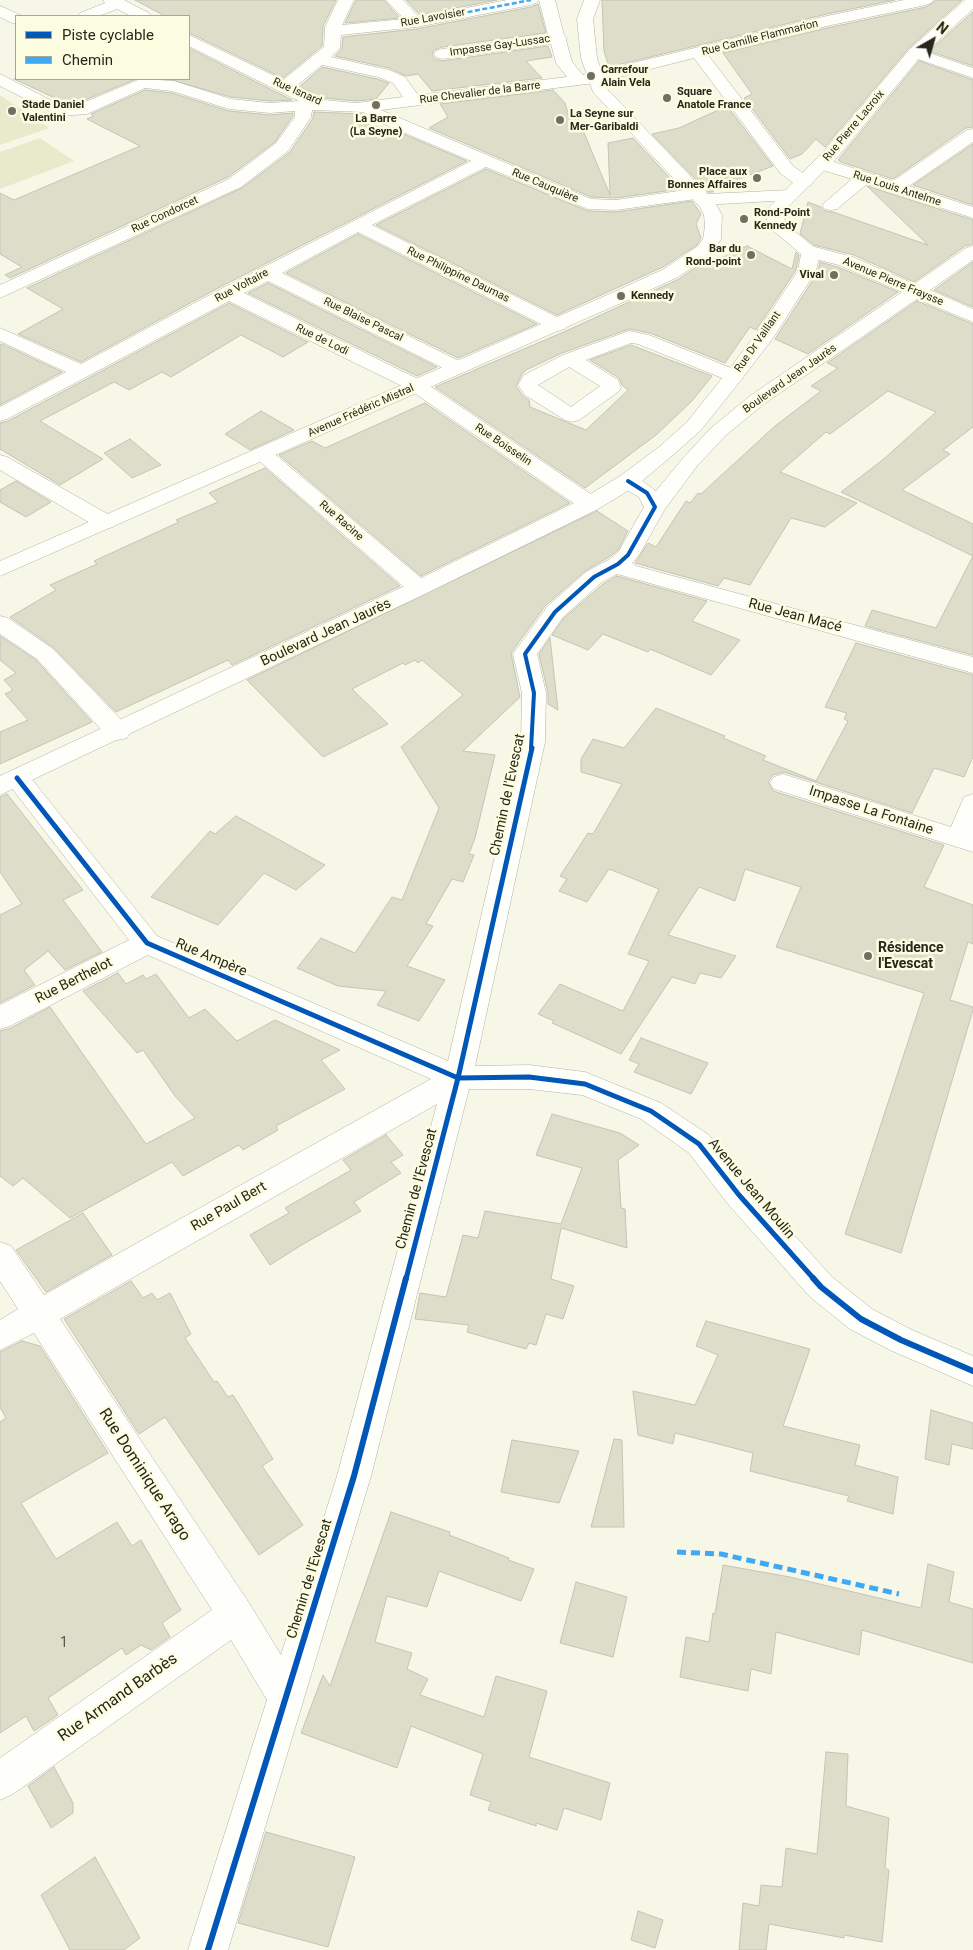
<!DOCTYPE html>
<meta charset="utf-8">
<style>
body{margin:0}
#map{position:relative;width:973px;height:1950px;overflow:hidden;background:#f6f7e6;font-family:Roboto,sans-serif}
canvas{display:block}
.legend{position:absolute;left:15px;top:15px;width:175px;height:65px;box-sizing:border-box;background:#fcfde0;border:1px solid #a7a792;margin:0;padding:6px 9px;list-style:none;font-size:15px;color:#27271c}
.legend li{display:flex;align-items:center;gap:10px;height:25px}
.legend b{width:25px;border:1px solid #a7a792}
.north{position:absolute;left:908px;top:15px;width:50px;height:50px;-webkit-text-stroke:4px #fcfde0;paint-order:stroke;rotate:38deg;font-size:14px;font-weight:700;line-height:20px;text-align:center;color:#27271c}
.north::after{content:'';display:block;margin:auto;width:18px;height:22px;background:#27271c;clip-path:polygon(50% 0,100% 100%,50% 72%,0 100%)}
</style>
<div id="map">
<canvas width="973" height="1950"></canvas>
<ul class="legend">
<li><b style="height:6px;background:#0057b8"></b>Piste cyclable</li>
<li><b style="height:6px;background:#3fa9f5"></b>Chemin</li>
</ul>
<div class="north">N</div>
</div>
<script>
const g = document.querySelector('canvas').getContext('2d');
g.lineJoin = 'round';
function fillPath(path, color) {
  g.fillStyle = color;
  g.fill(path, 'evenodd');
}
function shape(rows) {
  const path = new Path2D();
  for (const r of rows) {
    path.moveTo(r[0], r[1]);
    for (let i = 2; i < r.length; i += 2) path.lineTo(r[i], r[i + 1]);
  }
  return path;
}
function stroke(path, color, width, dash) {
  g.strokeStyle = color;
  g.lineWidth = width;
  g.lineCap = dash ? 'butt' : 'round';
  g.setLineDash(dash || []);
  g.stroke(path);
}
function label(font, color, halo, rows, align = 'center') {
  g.font = font + ' Roboto,sans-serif';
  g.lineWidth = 5;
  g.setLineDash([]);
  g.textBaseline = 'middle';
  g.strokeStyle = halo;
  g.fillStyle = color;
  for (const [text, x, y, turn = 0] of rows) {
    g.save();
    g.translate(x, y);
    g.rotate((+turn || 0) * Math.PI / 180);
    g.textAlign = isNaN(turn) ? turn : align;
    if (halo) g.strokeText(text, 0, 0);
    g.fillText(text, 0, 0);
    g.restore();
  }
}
fillPath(shape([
 [0,95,49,128,0,145],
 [40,138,74,161,0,189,0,152]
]), '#e9e9cb');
const building = shape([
 [135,0,336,0,323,26,322,46,283,78,189,33,189,16,165,16,135,0],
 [356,0,384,0,400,18,345,23,356,0],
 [406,0,497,0,420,15,406,0],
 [602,0,895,0,827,14,609,67,604,51,602,0],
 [936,0,962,0,908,49,825,147,816,139,802,154,790,159,744,98,752,94,723,53,827,28,926,7,936,0],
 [538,4,546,33,442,47,434,50,432,55,435,59,442,61,548,46,552,57,526,61,542,78,432,91,418,74,406,76,389,68,335,56,342,48,343,37,416,29,531,7,538,4],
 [973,12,973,66,929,51,973,12],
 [189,48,292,100,270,101,231,97,168,79,189,79,189,48],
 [919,61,973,80,973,127,966,128,893,179,841,162,838,160,919,61],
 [322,67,377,79,389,83,376,99,356,101,324,98,299,87,322,67],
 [14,79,136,79,78,103,68,104,14,79],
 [145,90,172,93,229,111,270,115,293,113,293,116,275,142,228,177,10,278,5,275,22,267,0,254,0,193,14,200,140,146,87,119,94,116,91,114,145,90],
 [553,90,565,103,570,121,574,109,610,195,608,143,633,138,680,189,616,198,591,197,429,128,448,117,440,104,553,90],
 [727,106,773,166,721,186,715,186,713,192,708,192,707,188,703,187,652,134,679,128,727,106],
 [314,112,362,114,357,122,396,131,467,161,220,287,81,362,18,334,63,309,27,288,242,188,290,152,313,118,314,112],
 [973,144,973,205,913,185,973,144],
 [486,169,588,211,616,212,692,201,701,214,696,224,701,238,697,245,663,267,557,315,376,225,486,169],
 [867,186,973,220,973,244,965,246,914,282,854,255,814,245,800,234,808,202,821,207,825,211,833,212,928,245,867,186],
 [358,234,537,324,458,358,286,273,358,234],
 [747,246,792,269,796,252,799,255,796,270,756,330,750,327,725,363,650,333,629,329,562,353,526,370,522,374,516,386,523,396,529,400,530,407,586,430,628,390,622,385,619,378,590,360,631,345,712,376,692,401,656,435,585,488,435,387,566,331,679,279,709,258,711,263,747,246],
 [820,262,838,267,898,292,808,354,775,339,818,272,820,262],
 [973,262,973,307,934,290,973,262],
 [268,283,437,367,417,376,248,293,268,283],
 [917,301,973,324,973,427,943,450,950,454,902,490,973,524,973,556,841,492,885,458,936,412,888,391,830,434,826,432,780,472,857,503,825,527,791,518,750,585,724,578,718,586,635,563,648,543,656,547,686,501,690,503,698,493,701,494,775,426,821,391,811,386,838,368,827,363,917,301],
 [229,303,308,342,283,357,241,335,171,377,162,372,129,390,114,382,40,421,103,459,60,485,0,449,0,423,8,421,229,303],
 [2,344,62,372,0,405,0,345,2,344],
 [425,403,570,503,421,576,279,455,312,441,325,448,425,403],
 [261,411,294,430,250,450,225,434,261,411],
 [130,439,161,465,132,478,104,453,130,439],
 [265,468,400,586,232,665,228,660,116,712,54,648,10,617,56,590,50,585,97,564,94,561,179,522,176,520,218,502,209,493,265,468],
 [16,481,51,502,26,517,0,502,0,490,16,481],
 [597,511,628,531,618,550,609,557,585,571,545,606,511,653,520,697,463,751,495,755,475,838,469,854,474,855,463,882,452,879,426,924,433,926,407,966,445,980,419,1021,377,1005,386,991,338,986,297,968,321,938,355,953,392,897,402,900,439,808,401,747,463,695,422,660,418,663,415,660,405,665,403,663,352,689,388,724,323,757,247,680,597,511],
 [973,556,973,655,865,626,872,610,936,628,973,556],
 [617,576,707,601,692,621,740,640,711,675,650,649,648,652,603,634,588,650,552,635,564,618,603,584,617,576],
 [0,636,36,660,92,722,0,764,0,732,28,720,5,694,13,690,4,680,16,673,0,660,0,636],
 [550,638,558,710,548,704,548,693,539,654,550,638],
 [856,643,973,675,973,757,964,777,934,768,912,813,784,772,773,775,768,782,773,791,944,845,924,887,973,905,973,944,968,942,950,1000,973,1007,973,1010,901,1253,845,1234,924,993,776,947,801,887,745,869,735,901,699,887,668,935,736,956,721,978,700,973,695,984,672,977,621,1054,552,1023,554,1021,538,1014,560,984,623,1011,649,961,628,954,659,889,609,869,587,902,559,891,567,879,560,876,588,833,593,834,622,784,581,772,581,759,593,739,624,748,656,708,725,736,723,738,766,756,763,760,816,781,848,721,844,719,847,713,825,707,856,643],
 [7,794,83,890,63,900,102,952,65,970,48,951,24,970,35,985,0,1003,0,915,22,904,0,872,0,797,7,794],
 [236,816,325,865,296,890,264,873,218,925,151,897,210,831,215,834,236,816],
 [118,973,126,984,143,975,146,979,156,974,189,1018,205,1009,237,1041,275,1020,340,1050,321,1060,345,1089,276,1126,278,1130,243,1150,239,1145,183,1176,172,1162,70,1218,23,1178,13,1186,0,1176,0,1031,11,1028,50,1007,146,1144,195,1118,175,1096,143,1050,137,1053,83,991,118,973],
 [641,1038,708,1063,691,1094,634,1072,639,1064,629,1060,641,1038],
 [552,1114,620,1133,639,1145,618,1160,621,1208,625,1209,627,1248,561,1228,551,1279,574,1286,563,1319,546,1314,536,1345,529,1343,526,1349,467,1332,469,1325,415,1319,420,1293,446,1297,463,1235,478,1238,485,1211,561,1224,582,1168,536,1155,552,1114],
 [386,1135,403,1155,391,1162,401,1173,354,1202,361,1211,300,1246,270,1265,250,1235,289,1213,285,1208,351,1170,343,1160,386,1135],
 [83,1213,112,1255,46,1292,16,1250,83,1213],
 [131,1281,143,1298,152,1293,157,1300,170,1293,191,1334,185,1338,214,1382,217,1381,228,1397,233,1395,273,1459,262,1466,303,1525,259,1555,165,1417,139,1434,64,1319,131,1281],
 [706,1321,810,1349,783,1426,860,1445,855,1465,898,1477,893,1514,847,1501,849,1496,750,1471,753,1453,675,1433,673,1444,638,1435,633,1391,695,1405,718,1355,696,1346,706,1321],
 [22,1341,40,1346,108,1453,21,1503,56,1559,117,1522,132,1546,141,1540,181,1610,162,1623,170,1637,151,1650,141,1645,126,1655,122,1648,48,1698,58,1715,34,1731,26,1716,0,1733,0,1422,6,1418,0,1407,0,1352,22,1341],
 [931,1410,973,1423,973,1449,952,1444,949,1465,925,1459,931,1410],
 [614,1439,622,1440,624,1527,591,1527,614,1439],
 [512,1440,579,1451,559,1503,501,1492,512,1440],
 [391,1512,450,1532,449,1535,509,1558,508,1560,534,1569,521,1601,439,1571,427,1607,387,1596,375,1642,412,1653,407,1669,428,1679,420,1695,484,1717,496,1676,547,1691,529,1757,610,1783,601,1820,564,1808,557,1830,536,1823,536,1826,488,1810,491,1802,470,1795,483,1754,411,1726,397,1768,301,1733,323,1675,330,1686,391,1512],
 [928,1564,954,1572,949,1602,973,1609,973,1663,862,1630,859,1655,776,1632,771,1674,751,1669,748,1691,680,1677,686,1637,709,1642,713,1613,715,1614,723,1565,790,1577,921,1608,928,1564],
 [576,1582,627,1597,613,1657,560,1643,576,1582],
 [826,1752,848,1754,846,1806,889,1818,885,1868,889,1870,882,1942,844,1935,844,1938,769,1924,766,1950,739,1950,743,1903,759,1906,761,1885,782,1887,786,1848,817,1854,826,1752],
 [54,1767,73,1803,73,1813,51,1828,28,1786,54,1767],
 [266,1832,355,1857,328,1947,238,1923,266,1832],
 [95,1857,140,1938,124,1950,70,1950,41,1895,95,1857],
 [638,1911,663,1920,655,1948,631,1940,638,1911]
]);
fillPath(building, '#ddddc9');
stroke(building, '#c3c4b7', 1);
const minor = shape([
 [103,0,124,0,149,13,151,16,131,16,117,9,99,16,78,16,80,13,105,3,103,0],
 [338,0,354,0,342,25,404,19,386,0,403,0,419,17,507,0,539,0,536,3,531,5,416,27,341,35,340,48,331,57,389,70,405,77,418,95,567,77,556,63,551,44,442,59,436,57,434,54,436,51,442,49,548,35,539,0,555,0,564,35,567,38,566,40,572,62,583,75,827,16,904,0,934,0,931,3,926,5,827,26,708,55,793,166,810,178,813,182,810,186,804,187,798,186,781,174,694,58,595,83,381,110,591,199,616,200,699,188,705,189,707,194,790,190,796,191,799,195,796,199,790,200,704,205,698,204,696,199,616,210,588,209,486,167,372,225,565,321,568,325,565,329,558,331,551,329,358,232,282,273,465,364,468,368,465,372,458,374,451,372,268,281,244,293,424,382,598,499,601,504,598,509,590,511,582,509,410,390,229,301,7,419,0,421,0,407,66,372,0,341,0,328,81,364,221,289,471,161,370,118,363,112,312,110,311,117,288,151,241,187,0,298,0,285,229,179,276,143,295,117,295,111,270,113,229,109,172,91,145,88,87,114,59,116,0,86,0,74,62,106,78,105,140,79,174,81,231,99,270,103,299,101,189,46,189,35,283,80,324,47,325,27,338,0],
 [322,65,378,77,393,83,403,97,356,103,324,100,295,87,322,65],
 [0,6,5,8,22,16,16,16,16,24,10,22,0,17,0,6],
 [915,48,973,68,973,78,909,56,907,53,909,50,915,48],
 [973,129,973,142,909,186,973,207,973,218,867,184,837,209,831,210,825,209,822,205,852,179,816,168,813,164,816,160,822,159,828,160,893,181,967,130,973,129],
 [811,246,853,257,914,284,966,248,973,246,973,260,930,290,973,309,973,322,917,299,764,404,725,436,697,466,665,509,639,555,632,563,636,566,973,657,973,673,617,574,602,582,563,617,537,654,546,693,545,742,475,1066,529,1065,585,1072,661,1103,709,1135,750,1186,832,1277,872,1309,912,1330,973,1356,973,1386,890,1350,850,1329,810,1297,728,1204,689,1153,641,1119,582,1095,529,1089,469,1089,371,1476,228,1950,188,1950,267,1700,231,1640,13,1794,0,1800,0,1758,212,1610,34,1333,0,1350,0,1320,18,1309,0,1281,0,1242,11,1246,44,1295,431,1079,148,955,10,1026,0,1029,0,1005,129,940,4,778,8,772,17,769,26,772,157,936,448,1061,521,742,522,693,513,654,547,607,586,572,610,559,619,551,644,507,639,497,620,486,617,481,620,476,628,475,636,476,656,491,683,458,711,428,750,396,902,292,839,265,804,256,802,252,804,248,811,246],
 [437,1104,337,1476,281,1655,249,1603,60,1319,437,1104],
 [629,331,649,335,741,372,744,376,741,380,734,382,727,380,638,344,631,343,586,360,618,380,621,388,618,392,579,420,572,422,565,420,525,395,518,385,524,375,563,355,629,331],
 [569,367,600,386,571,407,538,385,569,367],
 [263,448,270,450,427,583,430,588,427,593,419,595,411,593,256,458,252,454,256,450,263,448],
 [0,455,7,457,113,517,116,522,113,527,105,529,97,527,0,470,0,455],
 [0,616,8,618,53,649,127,726,130,732,127,738,118,740,109,738,37,659,0,634,0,616],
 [783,774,951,827,964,797,973,794,973,852,774,789,770,783,774,777,783,774]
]);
const major = shape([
 [584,0,600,0,593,19,597,58,608,90,714,201,722,215,721,239,712,254,678,277,628,300,0,576,0,561,614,292,664,269,698,246,703,239,705,226,704,215,700,207,593,92,581,58,577,19,584,0],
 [965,0,973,0,973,9,921,56,836,159,787,208,783,215,787,225,820,252,816,271,773,338,741,380,701,430,673,455,636,486,598,509,427,593,0,795,0,776,411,583,582,499,620,476,659,447,687,422,727,372,755,335,798,271,801,254,770,228,765,215,771,205,824,151,909,50,965,0]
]);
stroke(minor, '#b2b2a6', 1);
stroke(major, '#b2b2a6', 1);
fillPath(minor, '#fefefb');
fillPath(major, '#fefefb');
stroke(shape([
 [416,22,531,0]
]), '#3fa9f5', 2.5, [5, 2.5]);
stroke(shape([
 [677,1552,721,1554,899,1594]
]), '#3fa9f5', 5, [9, 5]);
stroke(shape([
 [531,749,534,693,525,654,555,612,594,577,618,564,628,555,655,507,647,493,628,481]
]), '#0057b8', 4);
stroke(shape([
 [17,778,147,943,458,1078,529,1077,585,1084,651,1111,699,1144,739,1195,814,1279],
 [406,1279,458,1078,532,748]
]), '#0057b8', 5);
stroke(shape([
 [813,1278,821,1287,861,1319,901,1340,973,1371],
 [208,1950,354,1476,406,1278]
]), '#0057b8', 6);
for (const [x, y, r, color] of [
 [591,76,5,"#6f7063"],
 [667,98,5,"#6f7063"],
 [376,105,5,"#6f7063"],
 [12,111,5,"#6f7063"],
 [560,120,5,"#6f7063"],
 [757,178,5,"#6f7063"],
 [744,219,5,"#6f7063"],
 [751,255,5,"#6f7063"],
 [834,275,5,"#6f7063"],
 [621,296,5,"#6f7063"],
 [868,956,5,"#6f7063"]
]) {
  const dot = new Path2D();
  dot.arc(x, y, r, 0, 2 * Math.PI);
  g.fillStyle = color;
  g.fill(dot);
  stroke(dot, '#fcfde0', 2);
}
label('11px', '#27271c', '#fcfde0', [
 ["Rue Lavoisier",433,18,-10],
 ["Rue Camille Flammarion",760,38,-14],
 ["Impasse Gay-Lussac",500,46,-8],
 ["Rue Isnard",297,92,24],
 ["Rue Chevalier de la Barre",480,93,-7],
 ["Rue Pierre Lacroix",854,126,-50],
 ["Rue Cauquière",545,186,23],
 ["Rue Louis Antelme",897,189,18],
 ["Rue Condorcet",165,215,-25],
 ["Rue Philippine Daumas",458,275,26],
 ["Avenue Pierre Fraysse",893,282,23],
 ["Rue Voltaire",242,286,-28],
 ["Rue Blaise Pascal",363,320,26],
 ["Rue de Lodi",322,340,26],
 ["Rue Dr Vaillant",758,342,-55],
 ["Boulevard Jean Jaurès",790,379,-35],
 ["Avenue Frédéric Mistral",361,411,-24],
 ["Rue Boisselin",503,445,34],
 ["Rue Racine",341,521,41]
]);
label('bold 11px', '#27271c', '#fcfde0', [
 ["Carrefour",601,70],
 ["Alain Vela",601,83],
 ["Square",677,92],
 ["Anatole France",677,105],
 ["Stade Daniel",22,105],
 ["Valentini",22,118],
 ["La Seyne sur",570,114],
 ["Mer-Garibaldi",570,127],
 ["La Barre",376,119,"center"],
 ["(La Seyne)",376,132,"center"],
 ["Place aux",747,172,"right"],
 ["Bonnes Affaires",747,185,"right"],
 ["Rond-Point",754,213],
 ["Kennedy",754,226],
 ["Bar du",741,249,"right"],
 ["Rond-point",741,262,"right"],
 ["Vival",824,275,"right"],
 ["Kennedy",631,296]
], 'left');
label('14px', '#27271c', '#fcfde0', [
 ["Rue Jean Macé",795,616,15],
 ["Boulevard Jean Jaurès",326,633,-25],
 ["Chemin de l'Evescat",508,795,-78],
 ["Impasse La Fontaine",871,811,18],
 ["Rue Ampère",211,958,23],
 ["Rue Berthelot",74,981,-27],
 ["Chemin de l'Evescat",417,1189,-75],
 ["Avenue Jean Moulin",751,1189,50],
 ["Rue Paul Bert",229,1207,-30],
 ["Chemin de l'Evescat",310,1579,-73]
]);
label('bold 14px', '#27271c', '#fcfde0', [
 ["Résidence",878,948],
 ["l'Evescat",878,964]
], 'left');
label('14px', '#565648', null, [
 ["1",64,1643]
]);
label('16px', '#27271c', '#fcfde0', [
 ["Rue Dominique Arago",144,1475,57],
 ["Rue Armand Barbès",118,1698,-35]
]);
</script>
